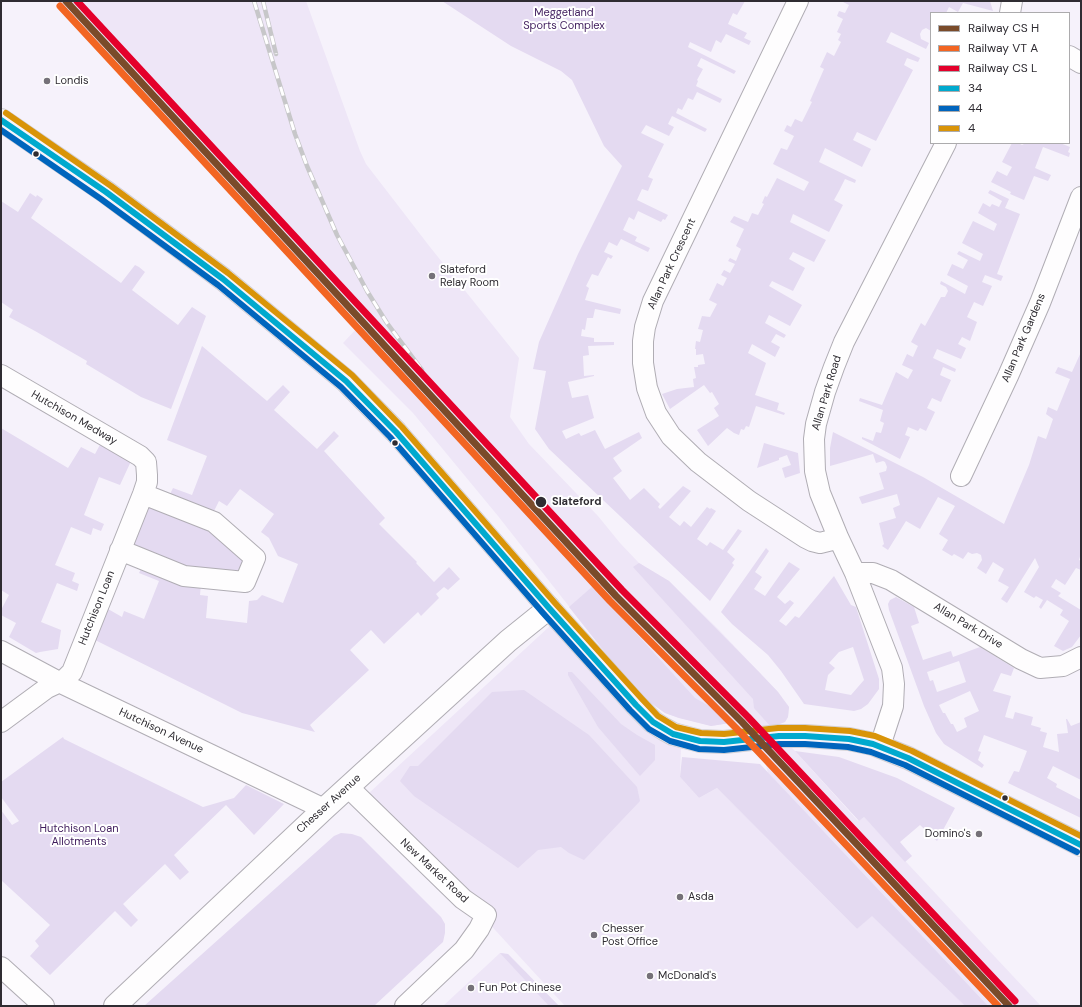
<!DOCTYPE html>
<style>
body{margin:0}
#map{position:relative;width:1082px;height:1007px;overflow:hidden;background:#f6f2fb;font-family:"DM Sans",sans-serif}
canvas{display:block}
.frame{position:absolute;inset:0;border:2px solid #2f2c32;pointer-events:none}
.legend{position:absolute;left:930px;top:12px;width:140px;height:132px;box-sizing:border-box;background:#fff;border:1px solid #acabad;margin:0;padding:5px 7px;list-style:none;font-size:12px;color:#2f2c32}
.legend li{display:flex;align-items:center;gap:8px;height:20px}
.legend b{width:20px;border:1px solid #acabad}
</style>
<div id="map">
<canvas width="1082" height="1007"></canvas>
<div class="frame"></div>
<ul class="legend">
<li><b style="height:5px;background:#7a4b2a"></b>Railway CS H</li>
<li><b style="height:5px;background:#f26522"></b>Railway VT A</li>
<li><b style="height:5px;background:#e4002b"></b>Railway CS L</li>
<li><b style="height:5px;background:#00a9ce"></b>34</li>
<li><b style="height:5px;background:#0065bd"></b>44</li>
<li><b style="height:5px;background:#d99408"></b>4</li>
</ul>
</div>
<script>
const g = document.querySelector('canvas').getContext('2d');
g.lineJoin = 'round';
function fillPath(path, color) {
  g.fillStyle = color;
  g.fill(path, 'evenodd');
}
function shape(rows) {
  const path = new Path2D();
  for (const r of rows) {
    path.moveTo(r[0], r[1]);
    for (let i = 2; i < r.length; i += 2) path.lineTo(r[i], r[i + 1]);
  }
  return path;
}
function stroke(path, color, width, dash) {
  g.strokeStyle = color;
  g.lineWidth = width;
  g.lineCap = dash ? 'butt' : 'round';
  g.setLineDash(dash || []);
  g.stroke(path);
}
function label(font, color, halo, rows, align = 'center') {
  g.font = font + ' "DM Sans",sans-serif';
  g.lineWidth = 4;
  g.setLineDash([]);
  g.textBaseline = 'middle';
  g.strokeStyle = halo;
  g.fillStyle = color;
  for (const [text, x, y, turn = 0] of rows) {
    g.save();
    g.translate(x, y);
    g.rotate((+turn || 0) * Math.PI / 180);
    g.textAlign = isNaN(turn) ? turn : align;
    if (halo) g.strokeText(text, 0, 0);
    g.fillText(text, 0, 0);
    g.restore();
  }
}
fillPath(shape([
 [58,1,306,1,360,151,366,164,430,247,519,358,510,417,529,444,598,516,620,543,639,563,669,581,719,630,778,692,789,707,788,717,785,722,771,727,795,751,858,821,864,817,1041,1006,980,1006,768,773,763,755,730,723,711,726,679,718,665,713,648,701,630,684,498,516,413,413,343,343,360,325,222,182],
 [551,625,681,747,680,777,699,798,717,788,857,929,872,915,965,1006,565,1006,369,793],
 [500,953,508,954,559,1006,443,1006]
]), '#eee6f7');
fillPath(shape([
 [442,1,745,1,737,15,733,13,728,24,747,33,744,38,751,41,749,45,726,34,721,43,716,40,711,52,690,42,688,47,736,71,734,74,701,58,697,66,703,69,697,80,698,81,696,86,722,99,720,103,697,92,693,100,688,98,682,110,678,108,676,113,707,129,705,132,672,116,668,124,674,127,669,136,646,125,641,133,664,144,648,177,653,179,648,191,642,189,637,200,668,215,665,220,663,219,661,222,638,211,634,220,629,217,623,230,637,237,635,241,650,248,648,252,621,239,617,246,609,242,604,252,613,256,611,259,608,257,598,276,592,274,586,286,589,288,585,300,621,309,620,314,595,309,593,318,587,318,585,330,582,329,581,336,594,338,594,342,614,342,614,345,588,346,589,355,583,356,584,376,594,375,594,376,568,382,572,398,588,395,594,418,562,431,566,439,579,433,581,436,595,430,605,449,639,432,642,438,613,458,622,471,613,478,630,500,644,488,660,504,658,507,660,509,683,486,691,491,669,517,680,526,684,521,691,527,707,507,710,509,711,508,716,511,697,539,707,546,710,542,723,550,738,529,742,531,727,552,735,559,732,563,734,565,710,601,549,449,535,429,546,371,533,369,539,342,578,254,622,166,604,146,572,80,561,71,511,46],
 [843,1,990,1,993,11,963,3,958,12,949,7,946,13,931,13,931,31,926,28,922,30,920,34,921,39,929,43,926,49,891,32,886,42,920,58,918,62,907,58,904,65,913,70,876,141,857,132,853,140,871,149,862,167,825,148,819,162,856,180,855,183,845,179,839,191,834,200,843,205,829,232,793,214,790,222,826,240,814,262,793,252,789,259,805,268,793,291,772,281,769,286,802,305,790,326,769,315,765,323,786,335,784,338,776,334,771,342,780,347,775,357,752,344,748,353,766,363,755,395,779,403,777,410,785,413,784,415,756,406,749,427,746,426,744,430,741,429,739,435,734,433,727,428,708,446,697,430,719,416,714,408,719,404,712,392,710,393,704,385,670,409,662,394,677,389,694,387,693,379,696,378,694,367,698,367,698,365,705,364,703,354,696,355,696,349,695,349,696,341,700,342,703,330,698,329,701,319,702,316,710,317,717,304,709,300,717,283,723,286,727,278,721,275,724,270,730,273,735,264,728,261,730,258,736,261,741,249,736,246,744,229,730,222,734,216,748,222,752,213,758,215,764,204,762,203,765,196,767,197,777,178,804,191,809,182,773,164,781,148,787,150,794,136,784,131,787,125,791,127,795,119,802,122,812,102,810,101,824,69,820,67,827,52,834,56,841,42,838,40,841,34,837,32,843,19,837,16,839,11,845,13,849,5,843,2],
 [1012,143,1018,143,1022,145,1026,143,1060,143,1070,147,1068,152,1070,153,1069,157,1043,147,1035,168,1051,175,1048,181,1034,176,1024,200,1010,194,1011,192,991,182,997,171,1007,176,1012,167,1002,162],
 [990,190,1009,199,1005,208,1020,214,997,274,1003,276,1001,281,985,275,982,282,992,286,983,306,974,302,967,317,977,322,970,341,962,337,958,344,966,348,961,359,937,349,933,358,956,369,955,372,943,367,940,375,951,380,944,395,941,402,932,398,927,408,935,412,926,431,920,428,918,431,908,427,905,435,910,437,900,459,862,439,862,437,873,441,876,432,881,433,884,423,880,421,883,410,859,401,860,398,882,405,896,372,908,379,913,370,902,365,907,354,913,357,917,348,918,346,911,342,921,323,925,326,941,297,945,297,948,291,946,287,940,284,941,281,965,294,968,286,947,275,952,264,963,269,968,260,957,254,959,251,980,261,983,254,962,243,973,221,994,231,997,224,978,213,983,203,990,207,992,204,999,207,1002,201,988,193],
 [30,193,36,197,37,195,43,199,31,218,121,283,135,265,139,267,145,272,132,290,178,325,192,307,206,316,171,409,141,397,86,364,87,361,35,331,9,317,13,310,1,302,1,201,18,212],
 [202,346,267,401,283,385,290,392,274,410,317,449,334,431,339,436,324,451,385,518,379,524,417,562,416,563,434,582,449,567,460,579,448,590,444,587,436,594,439,598,421,616,418,612,384,644,371,630,350,650,369,670,310,725,315,732,242,713,95,640,108,609,122,617,124,611,144,619,159,581,139,573,143,565,201,584,200,595,208,596,206,618,247,623,249,601,257,600,262,595,283,603,298,564,278,556,269,538,261,532,274,514,240,489,227,506,219,501,214,511,170,494,173,488,192,495,207,456,167,440],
 [1081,352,1081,553,1079,560,1081,561,1081,570,1076,568,1065,585,1056,579,1051,587,1061,593,1058,596,1081,610,1081,635,1072,647,1063,651,1054,646,1069,621,1060,615,1063,610,1047,600,1041,609,1039,607,1043,600,1036,596,1034,598,1024,592,1039,567,1035,558,1007,603,1001,599,1009,587,998,581,1004,569,993,562,986,574,977,568,982,560,981,555,977,553,972,554,968,552,963,559,954,554,952,556,942,550,948,540,939,534,955,506,938,497,920,529,906,521,888,550,882,546,884,544,879,523,896,518,893,508,900,505,897,494,862,504,859,497,884,489,879,473,886,471,887,467,885,462,883,461,876,463,873,454,830,466,830,448,833,432,923,477,1004,524,1029,465,1038,436,1046,439,1053,419,1046,414,1048,407,1057,411,1070,379,1055,373,1058,367,1072,372],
 [1,428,68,468,81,447,95,454,102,441,132,459,120,485,99,477,84,515,104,524,101,531,93,528,91,535,71,527,55,565,75,573,72,581,79,584,77,591,57,583,41,622,61,630,58,649,40,652,36,653,9,637,16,623,1,615,1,610,9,595,1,590],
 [764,443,798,453,800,473,785,478,782,468,791,465,787,455,779,458,779,460,757,468],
 [150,504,207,527,245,558,237,576,186,571,132,548],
 [766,548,769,551,755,572,762,577,754,589,765,596,789,562,800,569,777,597,785,604,790,600,794,603,779,621,786,626,795,616,799,618,834,576,851,605,856,607,879,679,879,689,868,704,861,709,854,711,804,704,781,671,768,655,732,624,721,612],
 [853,647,864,680,851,695,825,690,828,675,835,668,829,663,839,652],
 [639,563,669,581,760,673,778,692,789,707,788,717,785,722,771,727,754,708,753,699,633,567],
 [593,586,695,698,711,707,730,723,711,726,679,718,665,713,648,701,630,684,569,607],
 [896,597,914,607,919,623,911,626,923,660,951,651,953,657,980,647,1014,668,1011,676,1001,673,993,691,1011,696,1005,717,1013,719,1015,712,1033,717,1031,725,1041,728,1040,731,1047,733,1043,747,1059,752,1057,734,1068,733,1066,719,1067,719,1071,726,1081,722,1081,780,1053,766,1047,778,1057,784,1056,787,1081,800,1081,818,1008,783,1014,771,1019,772,1027,751,984,735,978,751,981,752,978,760,984,765,982,768,944,744,936,733,924,706,889,610,888,604,890,600],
 [959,661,966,682,937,692,933,680,930,681,927,672],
 [970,691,979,711,964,718,967,727,957,732,953,724,951,724,945,713,943,713,939,705],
 [568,672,572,672,621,724,637,735,655,745,655,760,640,776,598,727,568,675],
 [524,690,589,735,637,787,640,801,584,860,569,853,561,847,538,850,518,868,414,796,400,781,410,766,418,766,492,692],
 [63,737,64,739,203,807,234,798,246,785,284,804,254,835,226,805,174,855,189,872,180,880,165,864,123,904,138,920,131,927,115,911,50,975,30,956,39,946,35,941,50,925,1,880,1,810,12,825,19,821,1,797,1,782],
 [795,751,839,757,897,778,955,808,937,841,920,825,900,842,912,856,905,862,864,817,859,821],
 [682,757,760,764,988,1006,965,1006,872,916,857,929,717,788,699,798,680,777],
 [341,833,352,834,361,837,441,917,445,924,445,933,443,942,374,1006,144,1006,334,836],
 [500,953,508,954,559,1006,549,1006]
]), '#e4daf1');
const street = shape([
 [798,1,653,301,645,327,643,341,643,363,647,388,656,413,671,436,698,462,749,501,806,538,812,541,820,543,832,540,838,537],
 [1010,13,1012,1],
 [1069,56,1081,63],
 [1,375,140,456,146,462,147,475,147,482,143,494,72,672,64,680,47,688,1,722],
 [961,476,1008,376,1040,303,1081,197],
 [120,550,184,576,245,582,255,558,214,522,143,494],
 [855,573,873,573,891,580,1021,659,1040,668,1063,666,1081,657],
 [1,651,59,682,324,809],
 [880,746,893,706,894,684,892,668,855,573,838,537,820,493,815,471,814,439,816,424,825,392,834,367,844,342,946,143],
 [348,787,463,899,486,915,479,929,464,950,405,1006],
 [1,967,44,1006]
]);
const secondary = shape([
 [115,1006,324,809,508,641,549,608]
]);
const primary = shape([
 [1,120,106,192,223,279,346,381,396,432,549,608,636,705,653,722,664,729,673,734,700,741,724,742,779,736,805,736,849,739,873,744,908,758,1081,845]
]);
stroke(street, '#b0adb4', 22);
stroke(secondary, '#b0adb4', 24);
stroke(primary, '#d2d0d4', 24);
stroke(street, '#fefdfe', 20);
stroke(secondary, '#fefdfe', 22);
stroke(primary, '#f7f4fa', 22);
const rail = shape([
 [254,1,295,134,307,166,337,235,367,291,387,323,422,370],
 [263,1,276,54]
]);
stroke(rail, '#c7c7c9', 4.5);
stroke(rail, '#fff', 3, [9]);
stroke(shape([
 [1,120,106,192,223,279,346,381,396,432,549,608,636,705,653,722,673,734,700,741,724,742,779,736,805,736,849,739,873,744,908,758,1081,845]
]), '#00a9ce', 6);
stroke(shape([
 [1,130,101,199,218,285,341,387,390,437,543,613,630,710,649,729,670,741,699,749,724,750,779,744,805,744,848,747,871,752,905,765,1077,852]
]), '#0065bd', 6);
stroke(shape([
 [6,113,111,186,228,273,352,375,402,427,555,603,642,699,658,716,676,727,701,733,724,734,778,728,805,728,850,731,875,736,912,751,1081,836]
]), '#d99408', 6);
stroke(shape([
 [66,1,616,596,742,722,1009,1006]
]), '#7a4b2a', 7);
stroke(shape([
 [60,6,610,601,736,728,998,1006]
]), '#f26522', 7);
stroke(shape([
 [77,1,622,590,748,717,1015,1001]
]), '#e4002b', 7);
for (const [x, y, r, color] of [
 [47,81,4,"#757178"],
 [36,154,3.5,"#2f2c32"],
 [432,276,4,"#757178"],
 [395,443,3.5,"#2f2c32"],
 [541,502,6,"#2f2c32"],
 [1005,798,3.5,"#2f2c32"],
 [979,834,4,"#757178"],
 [680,897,4,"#757178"],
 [594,935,4,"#757178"],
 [650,976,4,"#757178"],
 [471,988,4,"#757178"]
]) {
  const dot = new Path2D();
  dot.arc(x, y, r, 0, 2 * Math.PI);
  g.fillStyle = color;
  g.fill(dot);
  stroke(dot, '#fff', 1.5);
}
label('11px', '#3f1c5c', '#fff', [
 ["Meggetland",564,13],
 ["Sports Complex",564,26],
 ["Hutchison Loan",79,829],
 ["Allotments",79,842]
]);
label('11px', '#2f2c32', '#fff', [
 ["Londis",55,81],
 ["Slateford",440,270],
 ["Relay Room",440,283],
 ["Domino's",971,834,"right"],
 ["Asda",688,897],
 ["Chesser",602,929],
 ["Post Office",602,942],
 ["McDonald's",658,976],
 ["Fun Pot Chinese",479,988]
], 'left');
label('11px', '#2f2c32', '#fff', [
 ["Allan Park Crescent",672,264,-65],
 ["Allan Park Gardens",1024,338,-67],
 ["Allan Park Road",827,393,-73],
 ["Hutchison Medway",74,418,30],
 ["Hutchison Loan",97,608,-68],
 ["Allan Park Drive",968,626,31],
 ["Hutchison Avenue",161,731,25],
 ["Chesser Avenue",329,804,-42],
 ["New Market Road",434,871,43]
]);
label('bold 11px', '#2f2c32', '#fff', [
 ["Slateford",552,502]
], 'left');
</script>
